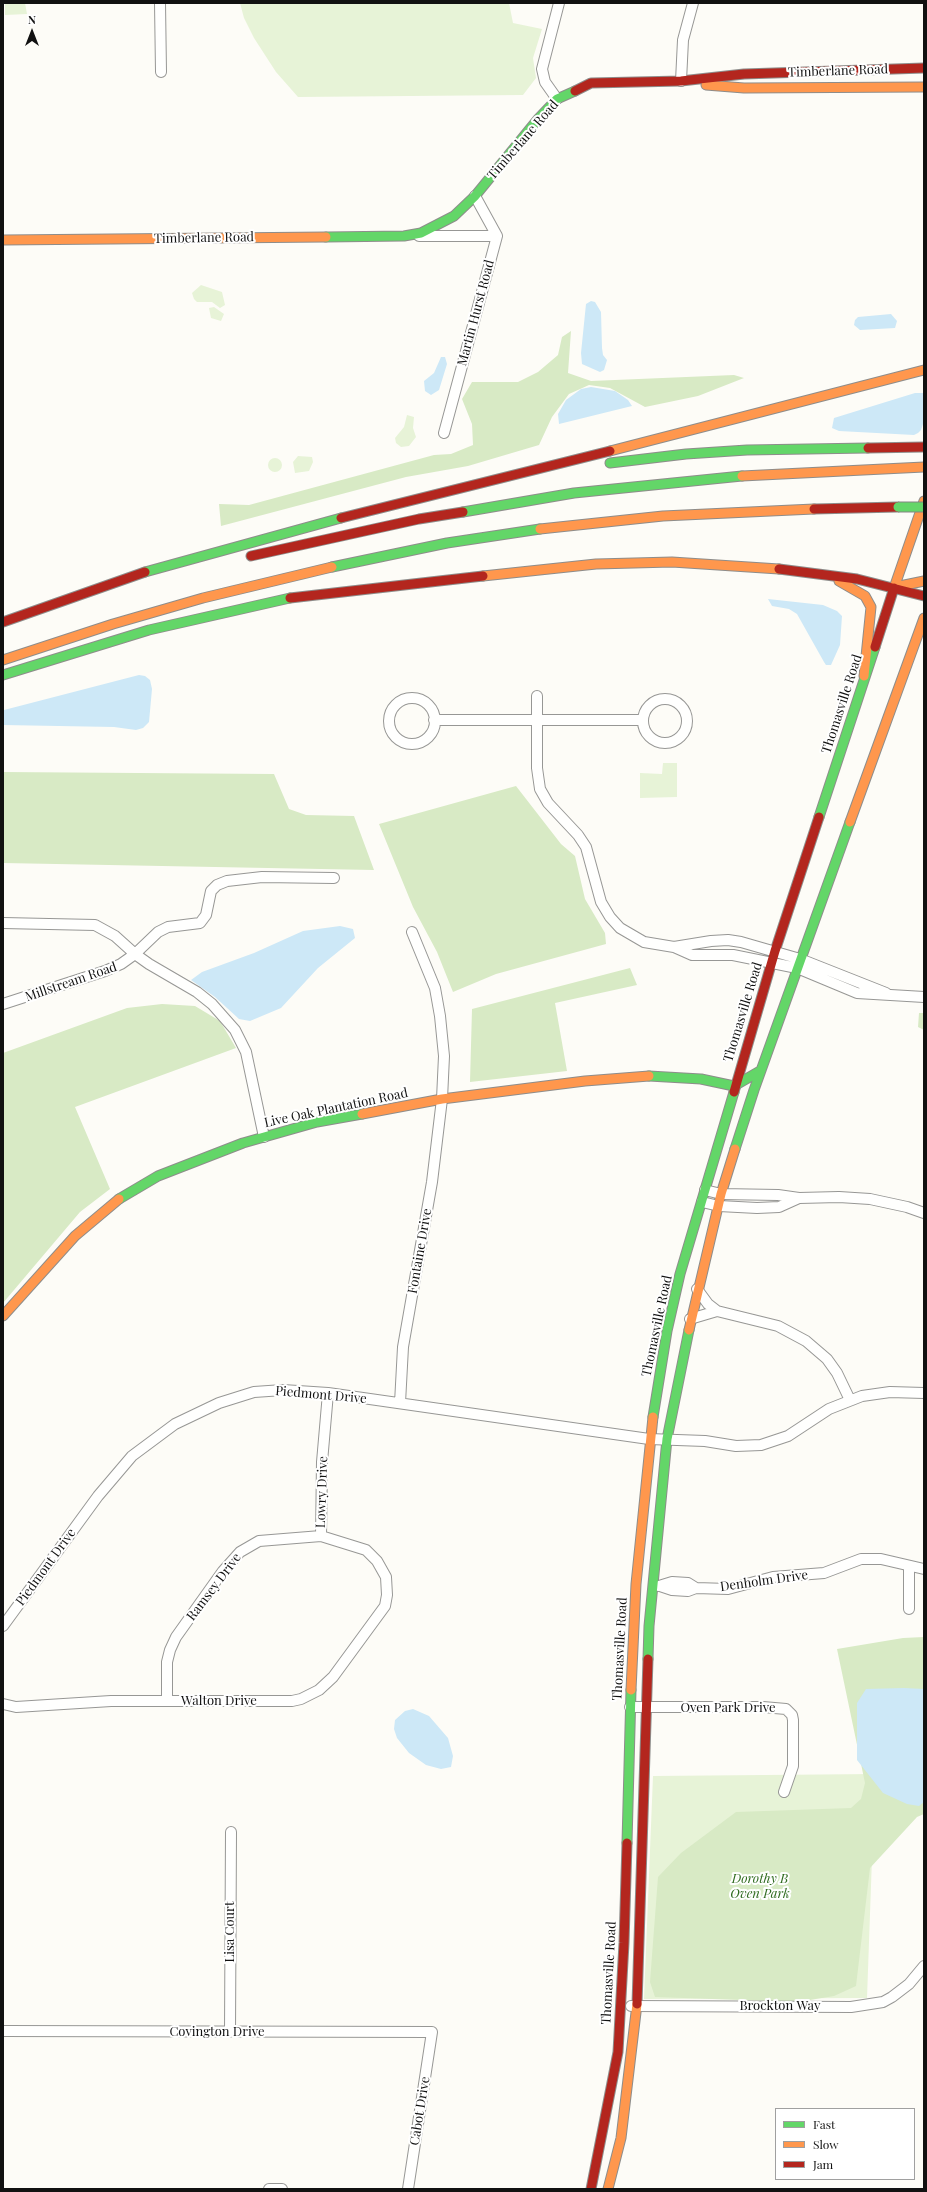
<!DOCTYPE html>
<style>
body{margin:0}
#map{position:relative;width:927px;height:2192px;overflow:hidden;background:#fdfcf7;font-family:"Playfair Display",serif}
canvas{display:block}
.frame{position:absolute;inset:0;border:4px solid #111;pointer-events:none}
.legend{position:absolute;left:775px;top:2108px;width:140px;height:72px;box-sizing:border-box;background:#fff;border:1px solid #a0a0a0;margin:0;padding:5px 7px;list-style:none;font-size:12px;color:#111}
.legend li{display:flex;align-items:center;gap:8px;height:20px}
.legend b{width:20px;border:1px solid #a0a0a0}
.north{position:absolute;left:12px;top:12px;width:40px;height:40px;-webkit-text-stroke:3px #fff;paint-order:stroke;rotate:0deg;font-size:11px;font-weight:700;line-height:16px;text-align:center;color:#111}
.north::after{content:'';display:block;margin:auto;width:14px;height:18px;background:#111;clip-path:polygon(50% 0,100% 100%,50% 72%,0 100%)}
</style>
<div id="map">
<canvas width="927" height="2192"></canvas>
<div class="frame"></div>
<ul class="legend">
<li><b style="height:5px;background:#63d668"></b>Fast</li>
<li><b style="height:5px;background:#ff974d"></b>Slow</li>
<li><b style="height:5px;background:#b3261e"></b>Jam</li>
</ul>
<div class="north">N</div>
</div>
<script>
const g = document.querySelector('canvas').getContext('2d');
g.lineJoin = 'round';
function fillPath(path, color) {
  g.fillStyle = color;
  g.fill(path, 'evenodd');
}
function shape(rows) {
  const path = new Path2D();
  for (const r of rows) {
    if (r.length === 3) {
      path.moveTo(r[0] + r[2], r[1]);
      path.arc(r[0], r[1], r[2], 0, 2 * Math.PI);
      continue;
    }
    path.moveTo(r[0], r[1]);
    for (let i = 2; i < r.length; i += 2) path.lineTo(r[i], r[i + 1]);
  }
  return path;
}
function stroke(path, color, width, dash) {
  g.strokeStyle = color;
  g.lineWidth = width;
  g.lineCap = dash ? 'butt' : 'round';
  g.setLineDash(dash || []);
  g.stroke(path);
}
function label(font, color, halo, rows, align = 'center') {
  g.font = font + ' "Playfair Display",serif';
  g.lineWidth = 4;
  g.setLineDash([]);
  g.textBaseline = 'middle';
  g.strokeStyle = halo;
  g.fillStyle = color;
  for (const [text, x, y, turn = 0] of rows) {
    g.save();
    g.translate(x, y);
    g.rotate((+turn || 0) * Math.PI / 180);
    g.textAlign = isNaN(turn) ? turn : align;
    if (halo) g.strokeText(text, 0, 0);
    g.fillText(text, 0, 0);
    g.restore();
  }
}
fillPath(shape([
 [5,3,25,3,27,14,5,15],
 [240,3,509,3,513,23,542,29,533,58,536,78,523,95,298,97,276,72,254,38,244,18],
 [201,285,222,292,225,305,220,308,212,302,197,302,194,299,192,293],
 [214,307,224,314,221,321,211,318,209,308],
 [407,415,414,417,413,428,416,437,409,446,401,447,396,443,395,438,404,427],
 [298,456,312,457,313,462,309,471,295,473,293,462],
 [275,465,7],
 [663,763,677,763,677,797,640,798,640,773,662,774],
 [875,1774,867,1998,644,1999,653,1776]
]), '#e7f3d7');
fillPath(shape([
 [571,331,568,373,591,381,734,375,744,378,698,396,645,407,610,388,589,385,569,394,552,417,539,445,468,466,406,477,221,526,219,504,249,505,434,455,451,454,473,445,472,424,462,399,472,382,518,382,538,372,558,355,562,337],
 [3,772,274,774,289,809,306,815,354,816,374,870,3,863],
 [516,786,561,844,575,856,585,899,605,933,606,944,496,974,453,992,437,952,413,907,379,824],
 [630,968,637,985,555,1003,567,1071,470,1082,472,1009],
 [162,1004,195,1006,220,1021,236,1048,75,1107,110,1189,80,1212,3,1303,3,1053,127,1008],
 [919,1013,924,1013,924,1030,918,1027],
 [924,1637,924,1814,917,1817,870,1868,856,1986,834,1996,798,2002,655,1997,650,1982,658,1877,681,1853,736,1812,851,1808,861,1799,865,1783,837,1649,903,1638]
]), '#d8eac5');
fillPath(shape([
 [591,301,595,302,601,312,602,348,603,355,607,360,604,370,600,372,582,364,581,353,586,304],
 [891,314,897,321,895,328,860,330,854,325,855,320,858,317],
 [441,357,445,357,447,364,439,390,431,395,425,391,424,381,434,373],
 [591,387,615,391,628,400,632,406,559,424,558,414,566,400,581,389],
 [915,393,924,393,924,421,921,430,918,433,914,435,839,431,832,428,834,418],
 [768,599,823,605,837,611,842,616,840,645,831,665,826,665,824,662,797,614,789,609,772,606],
 [139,675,145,676,150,680,152,689,149,722,143,728,136,730,114,727,3,725,4,710],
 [340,926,353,929,355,938,318,968,281,1008,250,1021,239,1019,215,997,191,980,202,972,254,953,303,931],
 [904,1688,924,1689,924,1802,919,1806,907,1804,883,1793,857,1760,857,1703,866,1689],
 [413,1709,429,1716,448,1738,453,1756,451,1767,441,1769,426,1765,409,1753,397,1738,394,1729,395,1720,405,1711]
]), '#cde8f7');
const street = shape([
 [160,3,161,72],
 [681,81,683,40,693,3],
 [557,99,545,82,542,69,559,3],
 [419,236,497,236],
 [444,433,497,236,475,196],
 [537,696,537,768,540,789,548,803,578,835,586,847,601,902,610,917,620,928,644,942,674,947,692,955,733,955,797,968,857,993,924,997],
 [412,721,23],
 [665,721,22],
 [434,720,642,720],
 [3,923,95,925,115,936,135,954,121,964,105,971,3,1004],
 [674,947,711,941,728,940,741,942,800,959,886,993],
 [264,1137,246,1052,235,1030,212,1004,197,992,149,964,135,954,158,932,168,927,200,923,206,915,211,891,217,885,227,881,262,877,334,878],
 [705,1190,721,1194,778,1195,799,1198,839,1197,870,1199,907,1207,924,1213],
 [702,1202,719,1206,757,1208,779,1207,799,1198],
 [697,1289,708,1304,717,1311,778,1326,806,1341,827,1359,837,1373,850,1400],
 [690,1319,717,1311],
 [400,1403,403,1347,432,1182,442,1099,444,1056,440,1016,435,988,412,932],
 [321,1536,322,1462,328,1393],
 [659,1586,672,1582,688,1583,696,1588],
 [660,1586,672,1590,688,1591,696,1588,728,1589,773,1577,824,1573,861,1559,881,1559,924,1569],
 [909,1609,909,1566],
 [3,1626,98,1496,132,1456,175,1424,219,1403,254,1392,283,1390,328,1393,649,1439,705,1441,736,1446,761,1445,788,1436,829,1409,862,1396,890,1392,924,1393],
 [3,1704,16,1707,111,1701,292,1701,301,1699,319,1690,333,1677,385,1606,387,1595,386,1577,377,1561,366,1550,321,1536,259,1541,240,1552,223,1571,176,1637,170,1650,167,1662,167,1701],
 [630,1707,763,1707,786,1709,792,1715,793,1720,793,1766,784,1792],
 [631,2006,851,2007,883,2002,892,1997,909,1984,924,1966],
 [3,2031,432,2032,408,2189],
 [230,2032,231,1832],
 [269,2189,282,2189]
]);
const fast = shape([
 [326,237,404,236,421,233,454,216,475,196,538,119,557,99,575,91],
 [610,463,686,454,747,450,868,448],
 [463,512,574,493,742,476],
 [332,567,447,543,540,529],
 [145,572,341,518],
 [3,675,149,630,290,598],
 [819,817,875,647],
 [649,1076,701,1079,734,1086,760,1071],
 [735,1149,754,1090,850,822],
 [119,1199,158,1176,243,1143,317,1122,362,1114],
 [653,1417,667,1331,680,1274,734,1092],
 [648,1659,649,1626,667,1439,689,1330],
 [627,1843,631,1690]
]);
const slow = shape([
 [706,85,744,88,924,87],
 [3,240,326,237],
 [610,451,924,370],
 [742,476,924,467],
 [540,529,663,516,814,509],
 [483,576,596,564,672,562,779,569],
 [839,581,865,596,871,607,864,676],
 [895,587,924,581],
 [894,588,924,501],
 [3,660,113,624,203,598,332,567],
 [850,822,924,618],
 [362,1114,442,1099,585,1081,649,1076],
 [3,1316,75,1236,119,1199],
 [689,1330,721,1194,735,1149],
 [631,1690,636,1584,653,1417],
 [608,2189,621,2138,637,2004]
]);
const jam = shape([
 [575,91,591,83,681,81,744,74,924,68],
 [868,448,924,447],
 [814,509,898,507],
 [341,518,610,451],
 [251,556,419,519,463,512],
 [779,569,857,579,924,596],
 [290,598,483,576],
 [3,622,145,572],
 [875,647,894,588],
 [734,1092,775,951,819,817],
 [637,2004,648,1659],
 [591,2189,618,2052,624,1943,627,1843]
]);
stroke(street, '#979795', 12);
stroke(fast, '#8e8d8b', 11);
stroke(slow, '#8e8d8b', 11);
stroke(jam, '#8e8d8b', 11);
stroke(street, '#fffffe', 10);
stroke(fast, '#63d668', 9);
stroke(slow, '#ff974d', 9);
stroke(jam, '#b3261e', 9);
const fastBridge = shape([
 [898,507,924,507]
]);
stroke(fastBridge, '#858482', 11, []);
stroke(fastBridge, '#63d668', 9);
label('13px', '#111', '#fff', [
 ["Timberlane Road",838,71,-2],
 ["Timberlane Road",523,140,-49],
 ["Timberlane Road",204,238,-1],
 ["Martin Hurst Road",476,313,-75],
 ["Thomasville Road",842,704,-72],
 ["Millstream Road",71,982,-19],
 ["Thomasville Road",743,1012,-73],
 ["Live Oak Plantation Road",336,1108,-12],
 ["Fontaine Drive",420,1251,-80],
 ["Thomasville Road",657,1326,-78],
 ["Piedmont Drive",321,1395,5],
 ["Lowry Drive",322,1492,-88],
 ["Piedmont Drive",46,1567,-54],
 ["Denholm Drive",764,1581,-8],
 ["Ramsey Drive",214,1587,-53],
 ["Thomasville Road",620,1649,-87],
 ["Walton Drive",219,1701],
 ["Oven Park Drive",728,1708],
 ["Lisa Court",230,1932,-90],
 ["Thomasville Road",609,1973,-87],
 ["Brockton Way",780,2006],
 ["Covington Drive",217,2032],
 ["Cabot Drive",420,2111,-81]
]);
label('italic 13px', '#2f6b1f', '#fff', [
 ["Dorothy B",760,1879],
 ["Oven Park",760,1894]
]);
</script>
